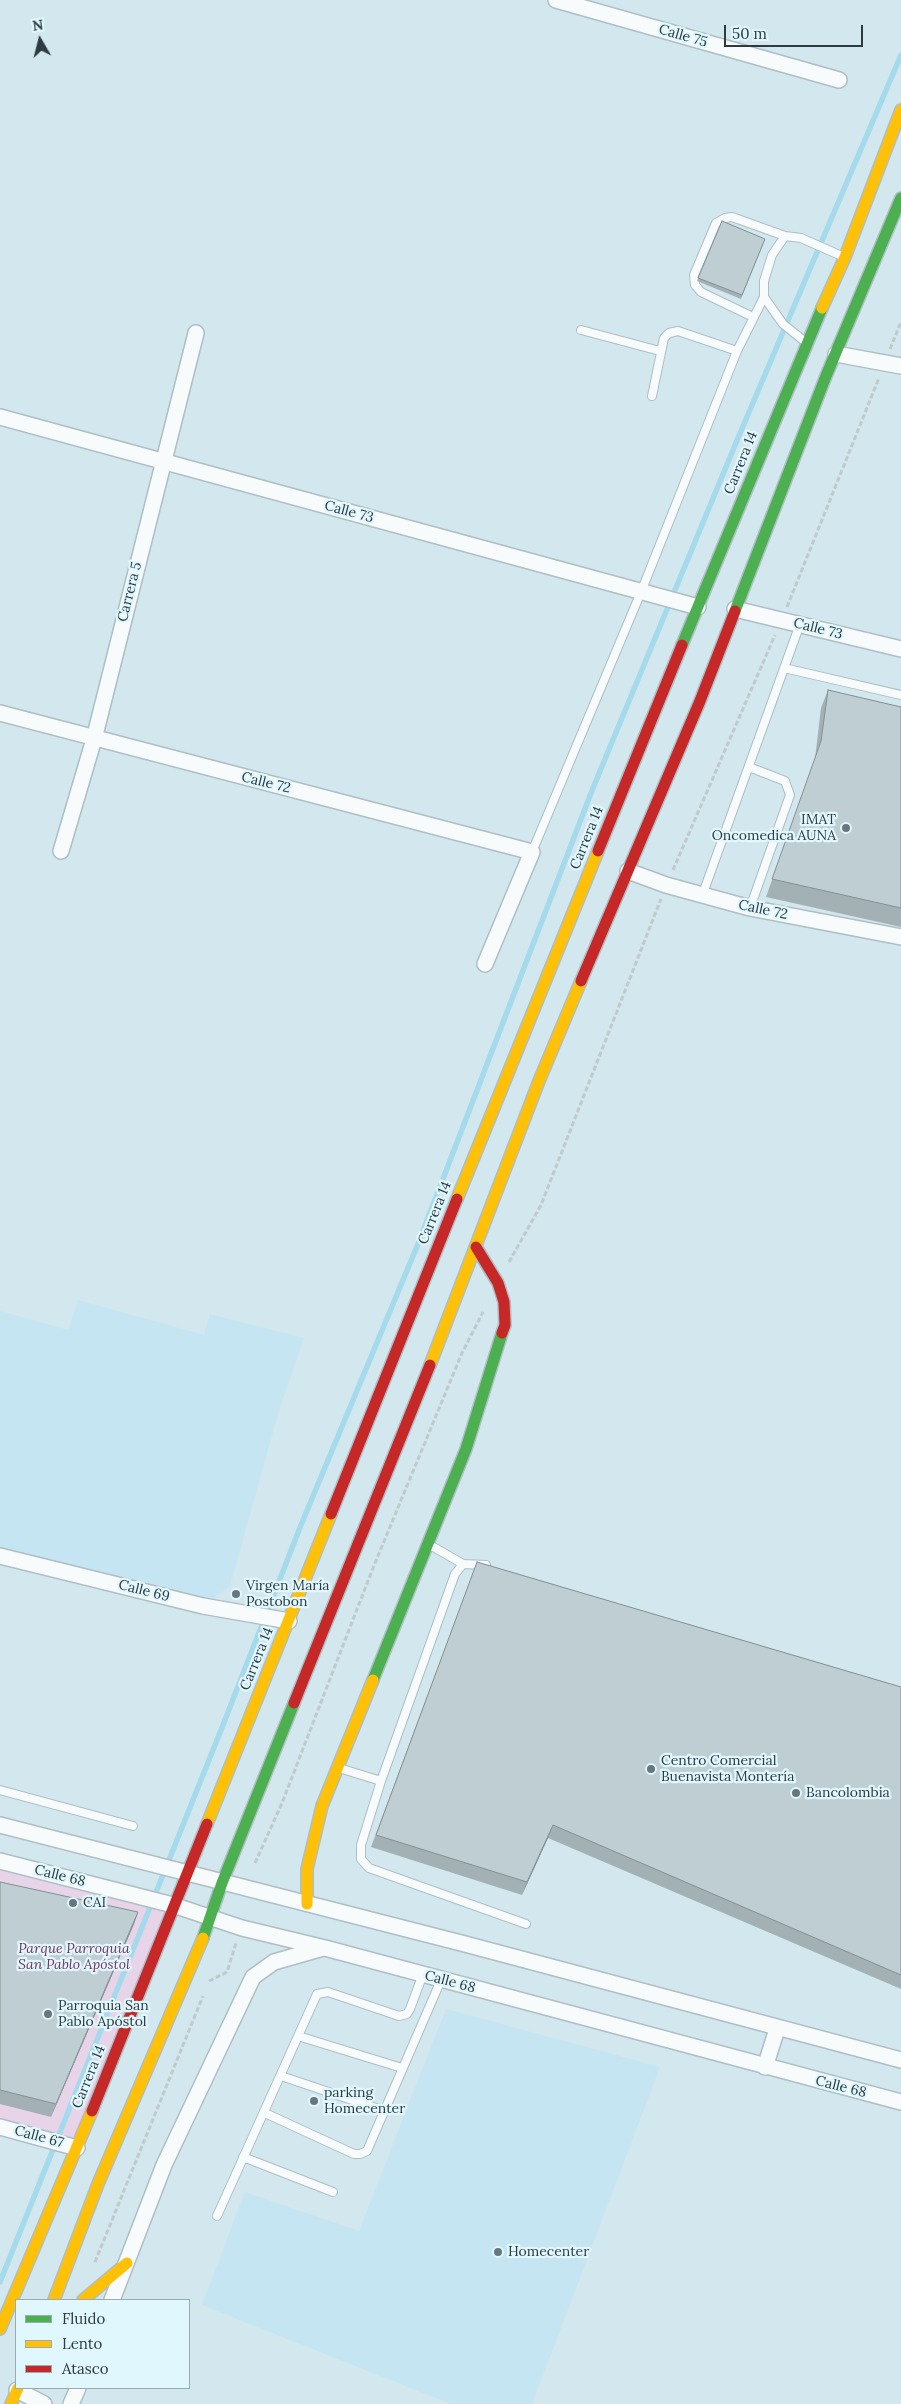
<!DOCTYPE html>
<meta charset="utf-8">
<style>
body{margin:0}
#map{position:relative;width:901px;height:2404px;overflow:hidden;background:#d3e7ee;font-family:Lora,serif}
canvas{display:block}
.legend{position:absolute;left:15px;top:2299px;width:175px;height:90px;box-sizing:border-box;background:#e1f7fe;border:1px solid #99acb2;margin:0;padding:6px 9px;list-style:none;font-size:15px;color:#2d3b40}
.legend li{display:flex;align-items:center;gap:10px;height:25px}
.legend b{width:25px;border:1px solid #99acb2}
.north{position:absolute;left:15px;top:15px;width:50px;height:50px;-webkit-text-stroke:4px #e1f7fe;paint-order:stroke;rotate:352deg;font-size:14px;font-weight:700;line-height:20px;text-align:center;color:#2d3b40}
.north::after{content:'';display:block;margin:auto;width:18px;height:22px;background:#2d3b40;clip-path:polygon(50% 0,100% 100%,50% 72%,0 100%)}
.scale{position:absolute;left:724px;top:25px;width:139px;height:22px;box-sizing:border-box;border:2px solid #2d3b40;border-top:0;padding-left:6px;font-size:15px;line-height:18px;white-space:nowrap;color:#2d3b40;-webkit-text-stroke:4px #e1f7fe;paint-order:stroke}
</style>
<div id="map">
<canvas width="901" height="2404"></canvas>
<ul class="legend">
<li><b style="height:6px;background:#4caf50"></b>Fluido</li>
<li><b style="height:6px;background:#ffc107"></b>Lento</li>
<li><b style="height:6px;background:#c62828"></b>Atasco</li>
</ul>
<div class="north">N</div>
<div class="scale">50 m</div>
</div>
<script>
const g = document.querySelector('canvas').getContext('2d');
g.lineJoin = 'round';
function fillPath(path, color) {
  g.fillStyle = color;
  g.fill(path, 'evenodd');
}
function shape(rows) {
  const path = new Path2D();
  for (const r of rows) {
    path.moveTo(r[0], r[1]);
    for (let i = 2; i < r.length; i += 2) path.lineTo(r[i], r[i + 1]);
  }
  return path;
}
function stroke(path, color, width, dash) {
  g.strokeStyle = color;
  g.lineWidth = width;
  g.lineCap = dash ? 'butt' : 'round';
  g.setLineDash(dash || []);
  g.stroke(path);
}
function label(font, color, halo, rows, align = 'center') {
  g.font = font + ' Lora,serif';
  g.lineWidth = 4.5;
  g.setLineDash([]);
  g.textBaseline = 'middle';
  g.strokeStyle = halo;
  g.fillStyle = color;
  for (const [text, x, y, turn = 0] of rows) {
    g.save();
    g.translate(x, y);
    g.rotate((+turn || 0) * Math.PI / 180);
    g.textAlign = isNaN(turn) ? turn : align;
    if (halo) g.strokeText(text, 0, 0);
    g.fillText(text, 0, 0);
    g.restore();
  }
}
fillPath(shape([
 [78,1300,204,1335,210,1314,304,1338,279,1410,230,1586,203,1606,0,1548,0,1311,68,1330],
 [446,2009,660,2067,532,2404,451,2404,202,2305,245,2192,359,2231]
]), '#c4e5f1');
fillPath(shape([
 [0,1861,173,1905,77,2148,0,2127]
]), '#e7d4e8');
stroke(shape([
 [0,2282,223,1725,301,1525,418,1244,593,788,738,438,901,55]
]), '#a5daec', 5.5);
const lane = shape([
 [753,317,701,292,695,285,694,275,716,223,725,218,732,217,785,236],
 [581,330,660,351],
 [803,340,783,324,764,297,764,281,772,255,785,236,801,238,844,257],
 [652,396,664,338,669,333,678,331,737,351],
 [784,668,901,695],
 [749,767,785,781,790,795,750,908],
 [532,852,641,592,737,351,764,297],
 [702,896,800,624],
 [430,1545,463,1564],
 [486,1565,463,1564,455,1574,381,1781,361,1845,361,1859,369,1868,526,1924],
 [339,1768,381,1781],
 [0,1790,133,1826],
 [298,2036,402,2068],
 [281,2076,385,2111],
 [265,2113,354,2154,360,2154,367,2151,441,1980],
 [243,2157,333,2192],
 [217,2216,317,1994,328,1992,399,2016,407,2014,410,2009,423,1974]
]);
const street = shape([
 [556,0,839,80],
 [836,354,901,366],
 [0,417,698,607],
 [735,609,901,649],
 [0,713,532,852,485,964],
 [61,851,94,739,196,333],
 [628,871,666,885,750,908,901,937],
 [0,1556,203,1606,289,1621],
 [0,1825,465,1944,901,2060],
 [0,1861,173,1905,242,1928,325,1948,901,2102],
 [765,2067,777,2029],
 [0,2127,77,2148],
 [112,2300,164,2165,253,1977,274,1962,323,1948],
 [17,2390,44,2404],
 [71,2404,78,2388]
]);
const fast = shape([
 [735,611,826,376,901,198],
 [682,645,822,308],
 [373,1680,466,1449,502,1333],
 [203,1938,222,1883,294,1703]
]);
const slow = shape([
 [822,308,845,257,901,110],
 [457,1199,598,851],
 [430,1365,539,1081,581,981],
 [207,1824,331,1514],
 [307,1904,307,1869,322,1806,373,1680],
 [54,2300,98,2184,203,1938],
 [83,2300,127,2263],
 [0,2329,92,2111],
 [11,2404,18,2388]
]);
const jam = shape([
 [598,851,682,645],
 [581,981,700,701,735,611],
 [476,1247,498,1283,504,1302,505,1325,502,1333],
 [331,1514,457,1199],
 [294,1703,430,1365],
 [92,2111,207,1824]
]);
stroke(lane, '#aebec4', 10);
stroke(street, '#aebec4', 18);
stroke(fast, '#aebec4', 14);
stroke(slow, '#aebec4', 14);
stroke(jam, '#aebec4', 14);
stroke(shape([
 [890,349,901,322],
 [787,607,879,378],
 [673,870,775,635],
 [509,1262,541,1205,661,899],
 [255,1863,282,1803,373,1568,462,1353,483,1312],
 [209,1981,227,1972,236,1943],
 [95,2262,203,1996]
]), '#c1c9cb', 3, [5, 2.5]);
stroke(lane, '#f8fbfc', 8);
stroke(street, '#f8fbfc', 15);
stroke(fast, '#4caf50', 11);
stroke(slow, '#ffc107', 11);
stroke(jam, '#c62828', 11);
fillPath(shape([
 [722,221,765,239,741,299,697,281],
 [828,690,901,707,901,927,766,897,815,759,821,708],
 [477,1562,901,1687,901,1989,548,1838,522,1895,371,1847],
 [0,1882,138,1912,134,1924,51,2117,0,2104]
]), '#a3b1b5');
fillPath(shape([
 [553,1825,548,1838,522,1895,527,1882],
 [138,1912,134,1924,51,2117,56,2104]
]), '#859094');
const building = shape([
 [722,221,765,239,742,295,698,278,722,221],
 [828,690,901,707,901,908,772,879,821,741,828,690],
 [477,1562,901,1687,901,1975,553,1825,527,1882,376,1835,477,1562],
 [0,1882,138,1912,56,2104,0,2090,0,1882]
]);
fillPath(building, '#beced3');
stroke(building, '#859094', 1);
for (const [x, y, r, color] of [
 [846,828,5,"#67777d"],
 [236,1594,5,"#67777d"],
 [651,1769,5,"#67777d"],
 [796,1793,5,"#67777d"],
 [73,1903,5,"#67777d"],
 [48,2014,5,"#67777d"],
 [314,2101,5,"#67777d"],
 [498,2252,5,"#67777d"]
]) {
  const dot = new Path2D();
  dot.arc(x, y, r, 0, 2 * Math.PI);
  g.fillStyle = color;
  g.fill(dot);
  stroke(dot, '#e1f7fe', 2);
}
label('14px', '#2d3b40', '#e1f7fe', [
 ["Calle 75",683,36,16],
 ["Carrera 14",741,463,-68],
 ["Calle 73",349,512,15],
 ["Carrera 5",130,592,-76],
 ["Calle 73",818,629,14],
 ["Calle 72",266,783,14],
 ["Carrera 14",587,838,-68],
 ["Calle 72",763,910,12],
 ["Carrera 14",435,1213,-68],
 ["Calle 69",144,1591,14],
 ["Carrera 14",257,1659,-68],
 ["Calle 68",60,1876,14],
 ["Calle 68",450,1982,15],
 ["Carrera 14",89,2077,-68],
 ["Calle 68",841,2087,14],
 ["Calle 67",39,2137,15]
]);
label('14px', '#2d3b40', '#e1f7fe', [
 ["IMAT",836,820,"right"],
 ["Oncomedica AUNA",836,836,"right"],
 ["Virgen María",246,1586],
 ["Postobon",246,1602],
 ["Centro Comercial",661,1761],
 ["Buenavista Montería",661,1777],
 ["Bancolombia",806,1793],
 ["CAI",83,1903],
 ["Parroquia San",58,2006],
 ["Pablo Apóstol",58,2022],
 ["parking",324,2093],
 ["Homecenter",324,2109],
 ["Homecenter",508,2252]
], 'left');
label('italic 14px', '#753662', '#e1f7fe', [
 ["Parque Parroquia",74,1949],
 ["San Pablo Apóstol",74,1965]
]);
</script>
